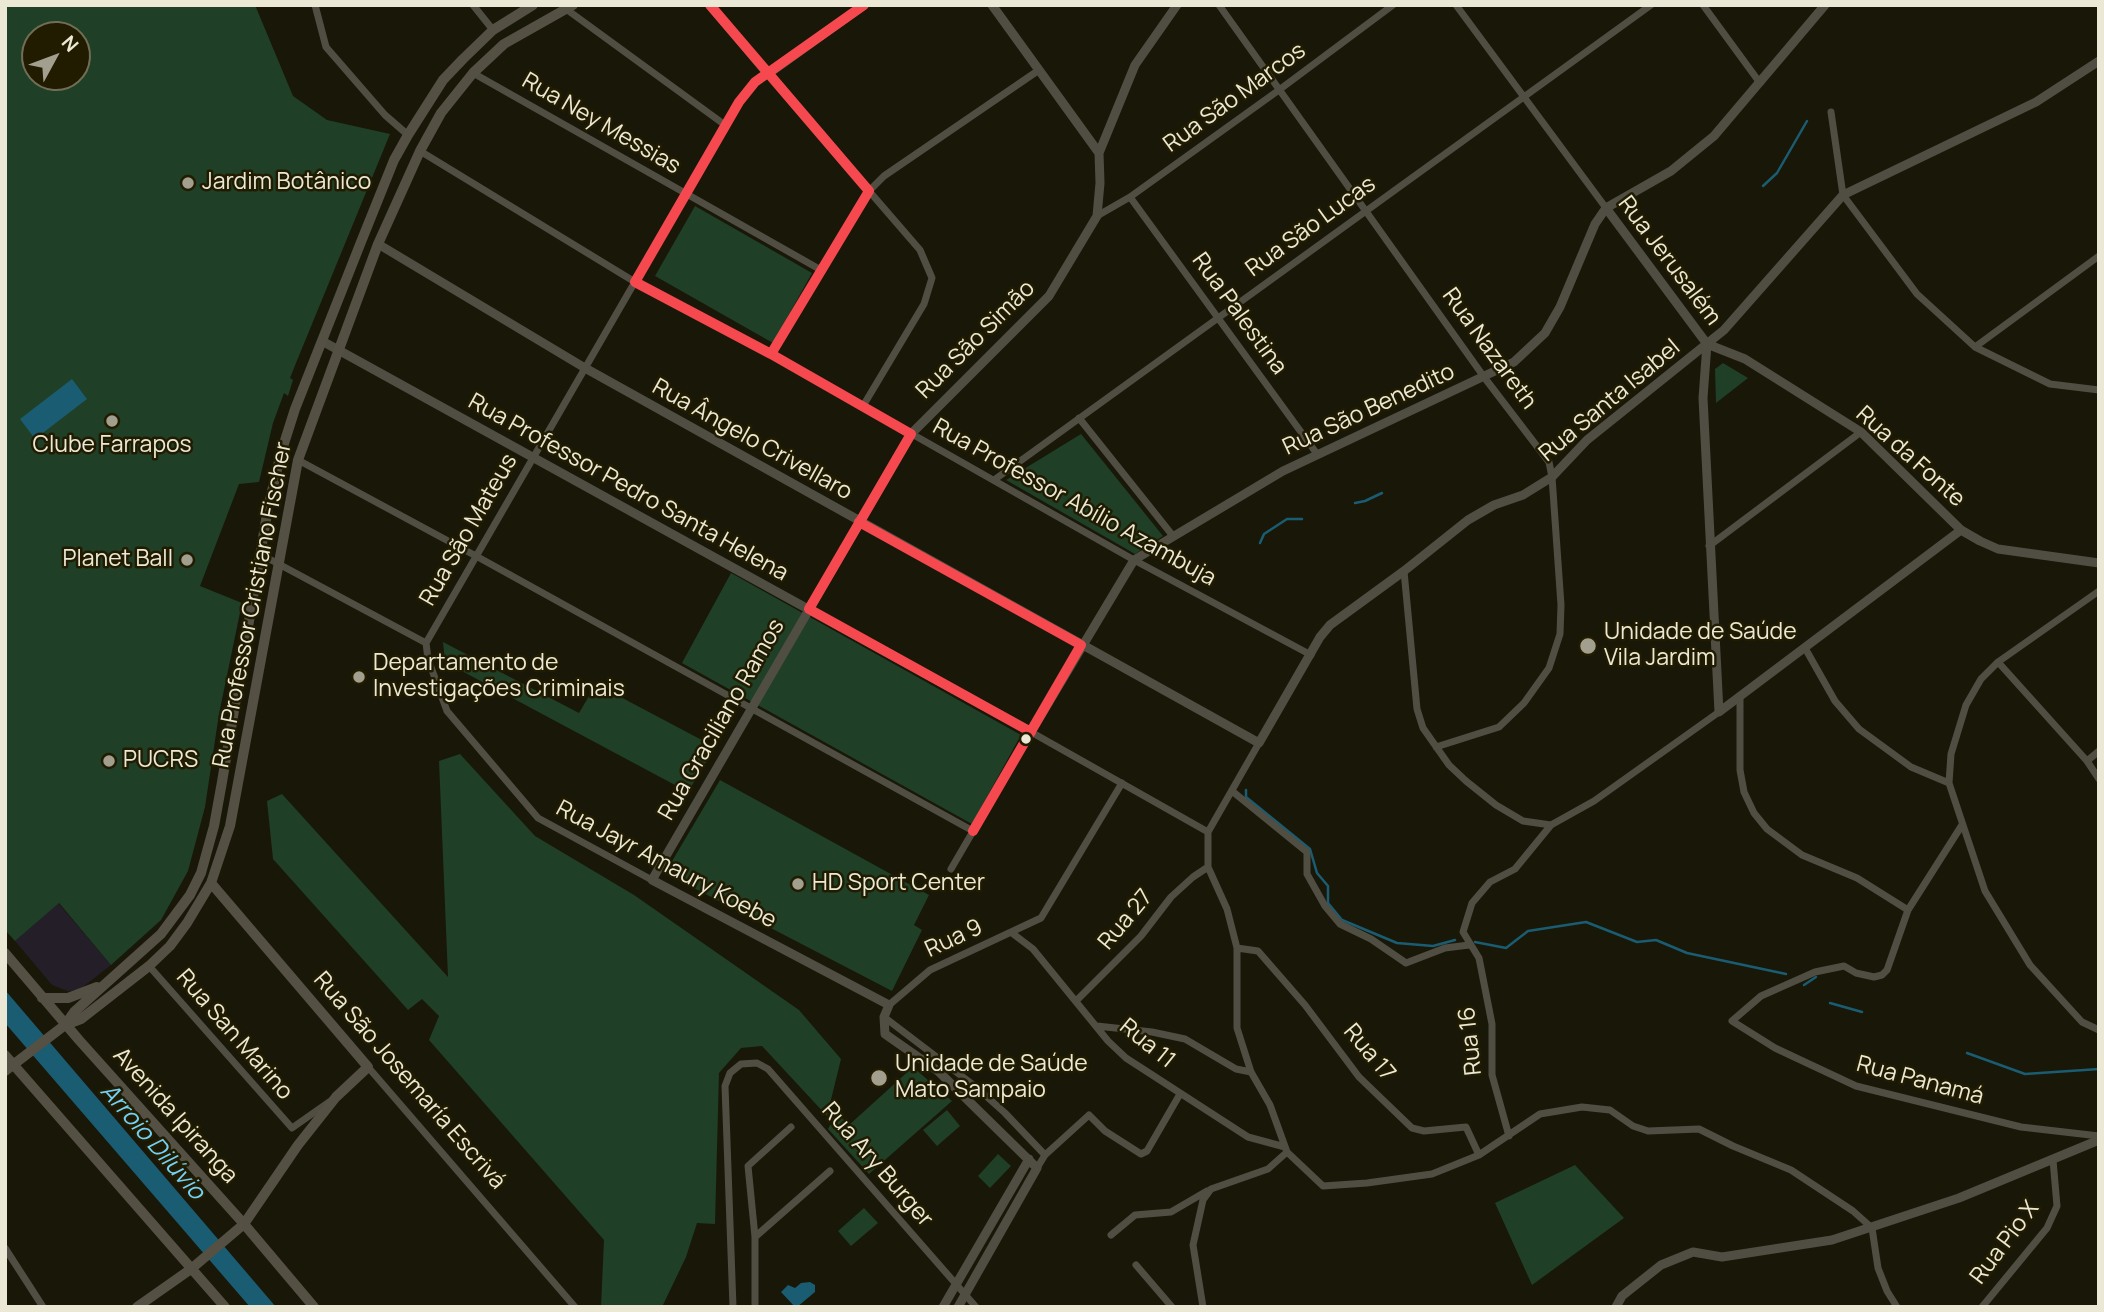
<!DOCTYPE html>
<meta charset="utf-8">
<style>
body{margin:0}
#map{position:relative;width:2104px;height:1312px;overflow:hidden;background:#191708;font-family:Manrope,sans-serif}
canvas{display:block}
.frame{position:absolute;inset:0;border:7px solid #ebe8d6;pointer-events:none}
.north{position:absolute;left:21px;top:21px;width:70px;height:70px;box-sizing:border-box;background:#211c00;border:2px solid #726e56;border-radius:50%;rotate:49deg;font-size:19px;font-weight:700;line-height:28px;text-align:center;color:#ebe8d6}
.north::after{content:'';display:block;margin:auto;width:24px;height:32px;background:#a29f8e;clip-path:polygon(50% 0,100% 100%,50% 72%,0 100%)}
</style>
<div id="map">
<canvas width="2104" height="1312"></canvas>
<div class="frame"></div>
<div class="north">N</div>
</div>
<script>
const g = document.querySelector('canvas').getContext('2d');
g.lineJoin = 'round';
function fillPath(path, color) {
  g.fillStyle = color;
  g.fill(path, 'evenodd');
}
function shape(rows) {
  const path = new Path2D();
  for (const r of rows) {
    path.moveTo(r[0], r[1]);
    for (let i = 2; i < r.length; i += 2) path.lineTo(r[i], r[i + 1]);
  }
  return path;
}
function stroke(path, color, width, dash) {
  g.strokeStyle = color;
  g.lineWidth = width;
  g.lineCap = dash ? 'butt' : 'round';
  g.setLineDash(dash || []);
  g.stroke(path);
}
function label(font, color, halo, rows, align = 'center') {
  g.font = font + ' Manrope,sans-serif';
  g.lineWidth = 5;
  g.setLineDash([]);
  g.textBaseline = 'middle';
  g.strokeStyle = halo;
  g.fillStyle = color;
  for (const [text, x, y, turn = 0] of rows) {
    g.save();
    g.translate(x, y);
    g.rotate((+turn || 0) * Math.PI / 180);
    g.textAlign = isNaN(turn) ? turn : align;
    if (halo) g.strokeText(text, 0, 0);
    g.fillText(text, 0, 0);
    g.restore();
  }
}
fillPath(shape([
 [58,903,111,965,79,990,68,991,52,985,15,941]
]), '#241e29');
fillPath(shape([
 [5,5,255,5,293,96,327,120,390,134,296,363,290,378,293,380,288,396,284,393,273,423,259,482,239,484,200,586,242,603,219,714,205,807,188,871,161,920,111,965,59,903,15,941,5,930],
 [35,35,77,35,77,77,35,77],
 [695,206,812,273,773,343,655,276],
 [1723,363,1748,378,1716,403,1715,369],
 [1081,434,1163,536,1135,554,1006,480],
 [731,573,1021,735,972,824,682,663],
 [443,642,579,713,596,684,715,747,688,792,445,662],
 [460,754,535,836,634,895,799,1010,841,1059,827,1116,762,1046,741,1048,719,1073,715,1224,697,1223,686,1257,662,1307,601,1307,604,1240,429,1040,439,1016,422,999,408,1010,273,859,267,801,282,794,448,977,439,761],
 [720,780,929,895,914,925,922,930,892,991,665,873],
 [913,1067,952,1101,869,1174,828,1129,837,1113,849,1125],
 [947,1110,960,1126,937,1146,923,1130],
 [998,1154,1011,1166,990,1188,978,1176],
 [1575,1165,1624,1218,1532,1285,1495,1203],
 [864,1208,878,1223,851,1246,838,1231]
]), '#1f3f27');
fillPath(shape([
 [72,379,87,399,35,439,20,419],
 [5,990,276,1307,250,1307,5,1023],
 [810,1282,815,1285,815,1292,797,1307,795,1307,781,1292,788,1285,795,1288,801,1283]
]), '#1a5c72');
stroke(shape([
 [1763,186,1777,173,1807,121],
 [1355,503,1365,501,1382,493],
 [1260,543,1264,534,1287,519,1302,519],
 [1246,790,1246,797,1310,849,1317,873,1328,886,1328,903,1342,920,1397,943,1433,946,1455,940],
 [1475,942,1506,948,1528,931,1586,922,1637,942,1656,940,1687,953,1786,974],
 [1804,985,1816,977],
 [1830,1003,1862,1012],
 [1967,1053,2025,1074,2099,1069]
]), '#1a5c72', 2.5);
stroke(shape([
 [315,5,326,47,385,115,408,135],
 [473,5,493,30],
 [1219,5,1484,377,1549,462,1552,477,1561,605,1560,634,1549,668,1524,703,1499,727,1436,747],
 [1456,5,1606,208],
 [1703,5,1760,83],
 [566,9,725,125],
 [473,73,821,270],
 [1831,112,1843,195,1917,294,1975,347,2050,384,2099,390],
 [420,151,635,282,771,354,1134,560,1311,655],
 [1130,197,1317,454],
 [1097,216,1130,197,1279,90,1393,5],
 [1975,347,2099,256],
 [771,354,869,191,884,176,1039,70],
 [1079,418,1173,536],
 [298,460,476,556,973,831],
 [994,480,1651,5],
 [1709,546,1861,432],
 [260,554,426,643],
 [1404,571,1417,709,1423,728,1449,765,1466,781,1496,805,1523,821,1551,825,1594,801,1719,712],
 [2099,591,1998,662,1981,679,1966,705,1951,754,1949,783,1985,891,2030,965,2082,1022,2099,1030],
 [426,643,739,102,755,82,768,74,920,250,932,278,924,304,863,406],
 [426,643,428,659,447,711,538,818,652,880],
 [1805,648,1835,701,1859,729,1911,767,1949,783],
 [1998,662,2087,761,2099,779],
 [1740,696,1740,770,1744,792,1754,813,1767,829,1802,855,1857,878,1908,910],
 [1259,743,1208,832,1208,867,1227,909,1237,948,1237,1028,1251,1072,1270,1105,1287,1152,1323,1186,1367,1183,1432,1174,1479,1155,1540,1114,1582,1107,1610,1110,1633,1126,1648,1131,1699,1129,1733,1146,1791,1170,1853,1211,1872,1228,1878,1268,1887,1291,1897,1307],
 [2087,761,2099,751],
 [1232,791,1307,852,1307,874,1325,906,1340,924,1371,939,1406,963,1445,948,1469,945],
 [1962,825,1908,910,1887,970,1882,975,1874,977,1856,973,1844,966,1815,972,1761,996,1732,1021,1775,1048,1856,1086,2021,1127,2099,1136],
 [951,869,1031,732,1208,832],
 [1012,933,1033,949,1108,1041,1126,1058,1248,1137,1285,1147],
 [1237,948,1258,951,1305,1005,1359,1077,1412,1128,1424,1131,1466,1127,1479,1155],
 [149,966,292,1128,329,1102],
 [1076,1001,1141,936,1171,897,1193,877,1208,867],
 [889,1005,930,970,1041,918,1122,783],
 [884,1017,976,1087,1005,1113,1045,1155,1037,1168],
 [1097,1026,1152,1032,1185,1039,1236,1069,1251,1072],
 [368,1067,575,1307],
 [1509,1136,1492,1075,1492,1024,1479,958,1463,932,1472,903,1490,882,1515,869,1551,825],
 [1045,1155,1089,1115,1105,1131,1141,1154,1147,1151,1180,1094],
 [1111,1235,1135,1215,1171,1212,1207,1191],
 [755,1237,830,1171],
 [5,1248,43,1307],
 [1136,1265,1172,1307],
 [733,1307,725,1086,730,1073,741,1064,757,1063,768,1069,976,1307],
 [755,1307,755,1237,748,1166,791,1127],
 [1203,1307,1193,1245,1203,1200,1211,1189,1268,1169,1287,1152],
 [1982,1307,2047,1228,2057,1206,2053,1160]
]), '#504e42', 7);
stroke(shape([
 [710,5,768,74,864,5],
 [992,5,1099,153],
 [1606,208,1707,344,1703,398,1719,712],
 [378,244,585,368,1259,743,1320,637,1330,625,1404,571,1468,520,1494,505,1523,495,1552,477,1587,440,1724,330,1843,195,2036,102,2099,61],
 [322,341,1031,732,1134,560,1283,471,1514,362,1545,333,1560,307,1595,224,1606,208,1671,171,1714,136,1825,5],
 [1707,344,1745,359,1861,432,1961,530,1980,541,1998,549,2099,563],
 [1719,712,1961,530],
 [943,1307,1029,1159],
 [958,1307,1037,1168,938,1071,885,1034,884,1017,889,1005,652,880,911,434,1049,296,1097,216,1100,183,1099,153,1135,65,1177,5],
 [1616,1307,1622,1296,1661,1265,1693,1252,1722,1257,1832,1240,1959,1198,2099,1140]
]), '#504e42', 9);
stroke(shape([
 [5,953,79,1040,244,1224,314,1307],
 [42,998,68,998,97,987],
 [65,1025,81,1019,149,966,170,946,187,923,211,883,230,826,298,460,378,244,420,151,441,113,473,73,504,44,573,5],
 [5,1055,225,1307],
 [5,1071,65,1025,74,1012,161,934,190,895,201,873,214,826,222,782,268,508,281,453,295,409,361,242,394,160,408,135,443,80,463,59,493,30,533,5],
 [137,1307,191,1269,244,1224,298,1145,336,1097,368,1067,211,883]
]), '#545044', 10);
stroke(shape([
 [710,5,869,191,771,354],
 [864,5,755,82,739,102,635,282,771,354,911,434,809,609,1031,732],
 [859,522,1081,645,973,831]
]), '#f5494f', 10);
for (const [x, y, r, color] of [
 [188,183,7,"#a29f8e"],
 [112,421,7,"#a29f8e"],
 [187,560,7,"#a29f8e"],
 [1588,646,9,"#a29f8e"],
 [359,677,7,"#a29f8e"],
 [1026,739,6,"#ebe8d6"],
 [109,761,7,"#a29f8e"],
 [798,884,7,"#a29f8e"],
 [879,1078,9,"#a29f8e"]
]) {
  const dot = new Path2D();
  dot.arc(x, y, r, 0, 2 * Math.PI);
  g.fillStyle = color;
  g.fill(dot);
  stroke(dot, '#211c00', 2.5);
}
label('23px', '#ebe8d6', '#211c00', [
 ["Rua São Marcos",1235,98,-36],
 ["Rua Ney Messias",601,124,30],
 ["Rua São Lucas",1311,227,-36],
 ["Rua Jerusalém",1669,261,53],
 ["Rua Palestina",1239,314,54],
 ["Rua São Simão",976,340,-45],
 ["Rua Nazareth",1489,349,54],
 ["Rua Santa Isabel",1610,401,-40],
 ["Rua São Benedito",1369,410,-25],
 ["Rua Ângelo Crivellaro",752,440,29],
 ["Rua da Fonte",1910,457,42],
 ["Rua Professor Pedro Santa Helena",628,488,29],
 ["Rua Professor Abílio Azambuja",1074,503,29],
 ["Rua São Mateus",469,530,-60],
 ["Rua Professor Cristiano Fischer",253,605,-79],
 ["Rua Graciliano Ramos",722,720,-60],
 ["Rua Jayr Amaury Koebe",666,865,28],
 ["Rua 27",1126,920,-50],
 ["Rua 9",954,939,-25],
 ["Rua San Marino",234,1035,49],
 ["Rua 16",1471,1041,-96],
 ["Rua 11",1147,1044,39],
 ["Rua 17",1369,1053,50],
 ["Rua São Josemaría Escrivá",409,1081,49],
 ["Rua Panamá",1920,1081,15],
 ["Avenida Ipiranga",175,1116,48],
 ["Rua Ary Burger",877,1165,49],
 ["Rua Pio X",2005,1243,-53]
]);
label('23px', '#ebe8d6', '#211c00', [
 ["Jardim Botânico",202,183],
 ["Clube Farrapos",112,446,"center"],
 ["Planet Ball",173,560,"right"],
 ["Unidade de Saúde",1604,633],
 ["Vila Jardim",1604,659],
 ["Departamento de",373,664],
 ["Investigações Criminais",373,690],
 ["PUCRS",123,761],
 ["HD Sport Center",812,884],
 ["Unidade de Saúde",895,1065],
 ["Mato Sampaio",895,1091]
], 'left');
label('italic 24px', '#73d1f8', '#211c00', [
 ["Arroio Dilúvio",152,1142,49]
]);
</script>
